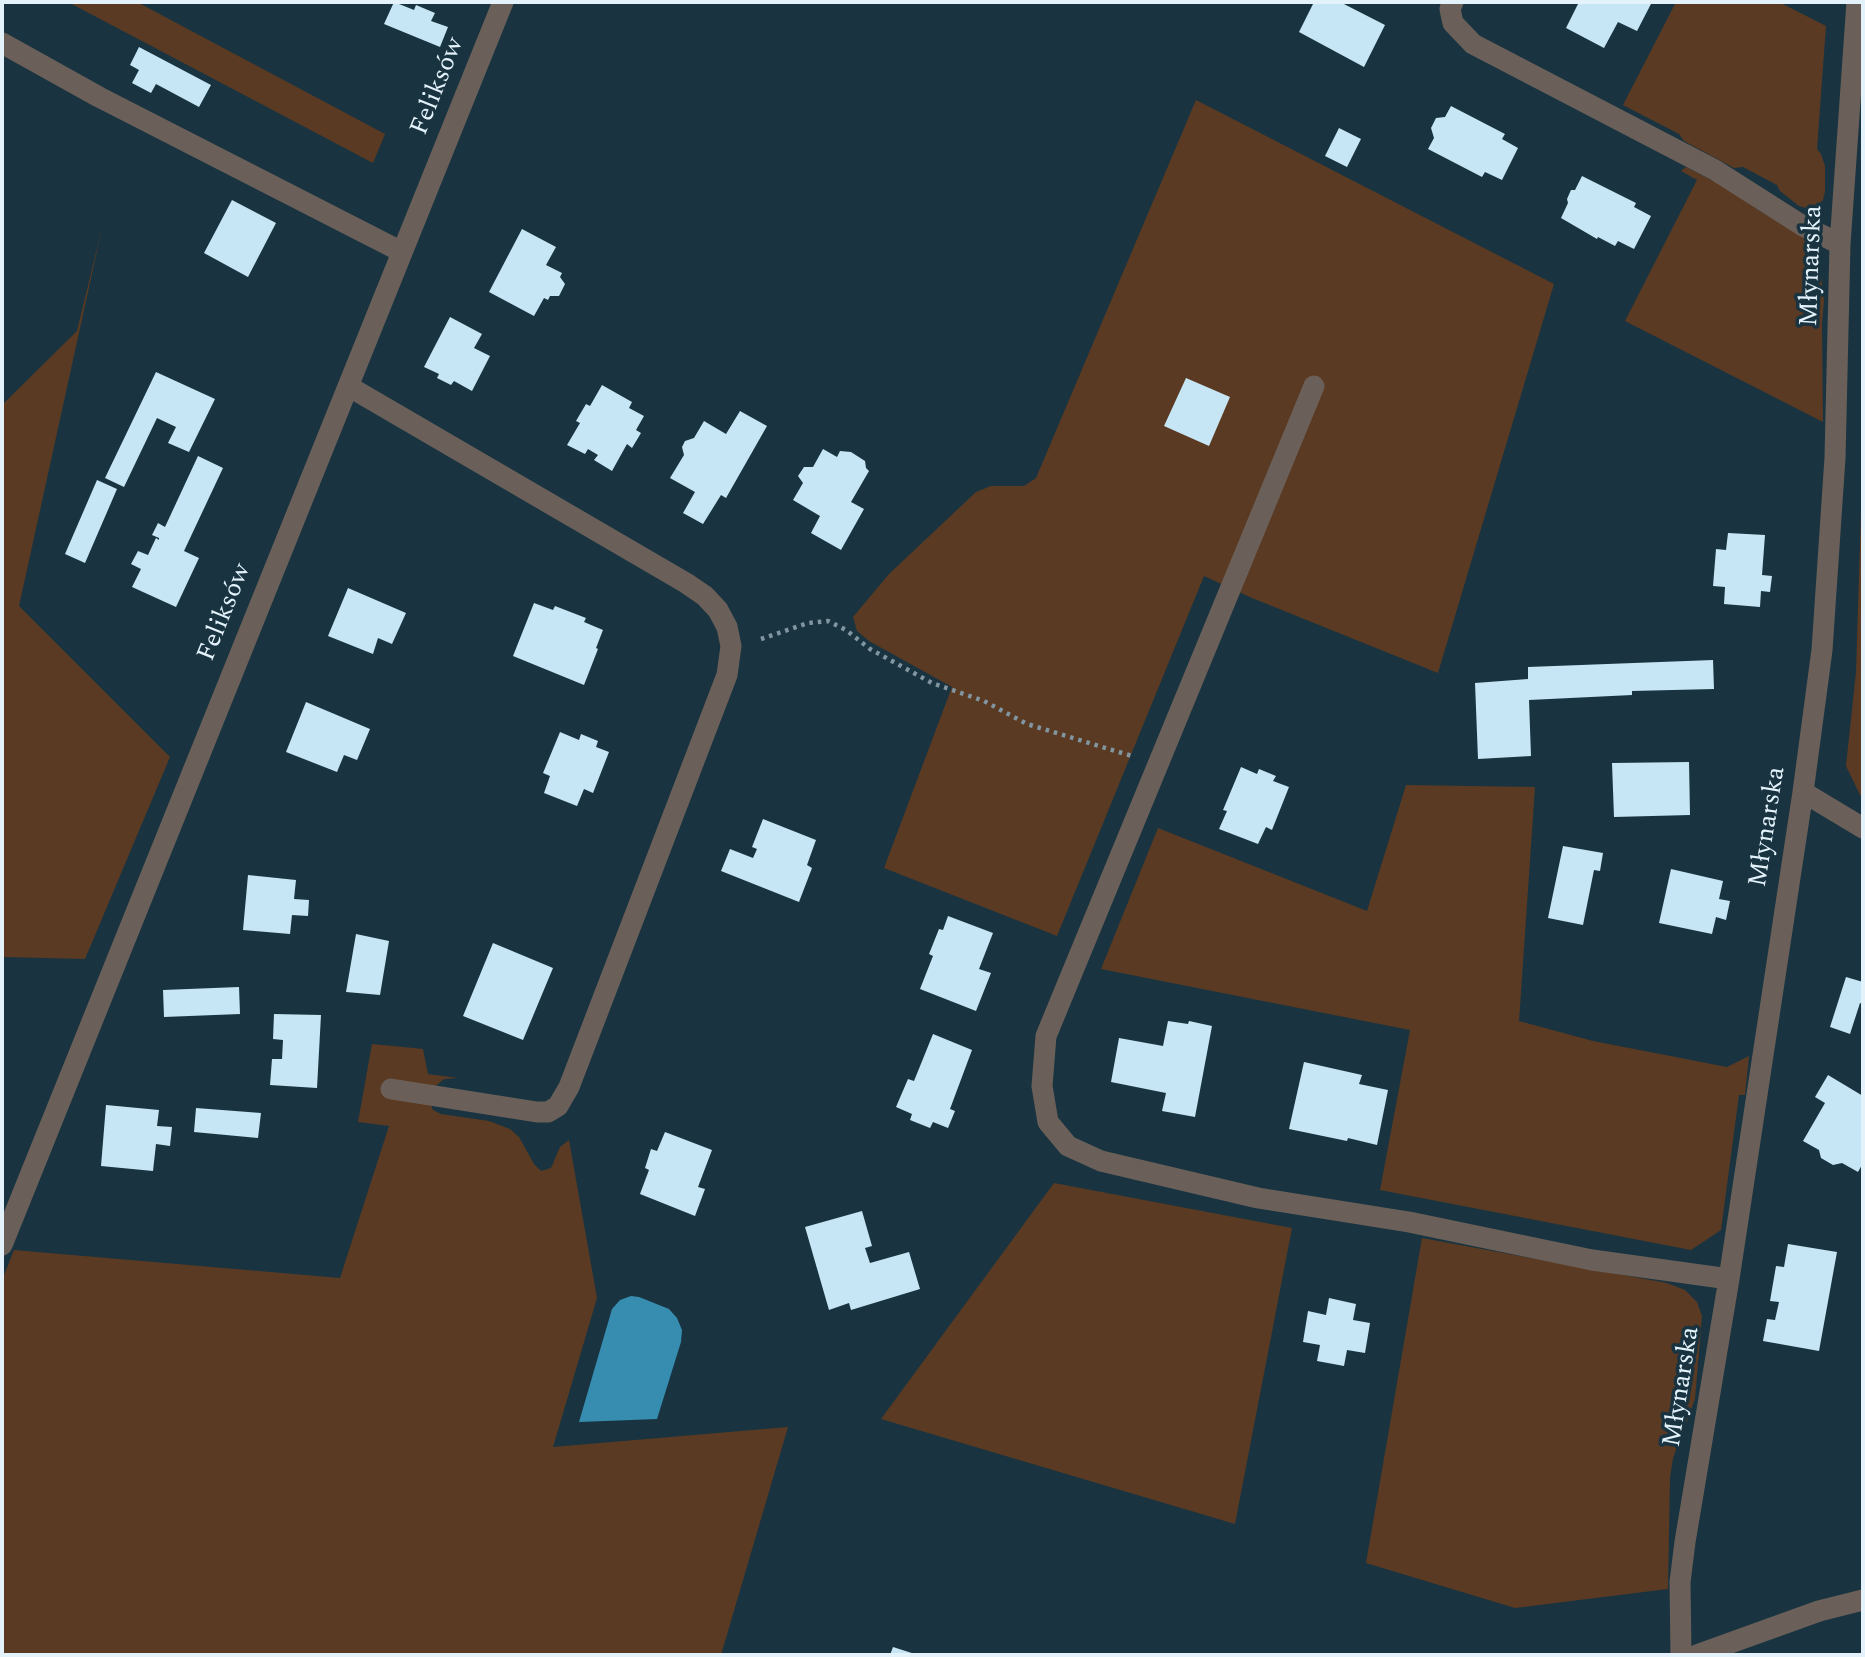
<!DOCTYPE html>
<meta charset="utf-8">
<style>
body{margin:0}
#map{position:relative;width:1865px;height:1657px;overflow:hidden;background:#193440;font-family:Spectral,serif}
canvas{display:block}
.frame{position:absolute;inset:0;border:4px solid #e4f3fb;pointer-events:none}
</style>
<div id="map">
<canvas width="1865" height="1657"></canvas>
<div class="frame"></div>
</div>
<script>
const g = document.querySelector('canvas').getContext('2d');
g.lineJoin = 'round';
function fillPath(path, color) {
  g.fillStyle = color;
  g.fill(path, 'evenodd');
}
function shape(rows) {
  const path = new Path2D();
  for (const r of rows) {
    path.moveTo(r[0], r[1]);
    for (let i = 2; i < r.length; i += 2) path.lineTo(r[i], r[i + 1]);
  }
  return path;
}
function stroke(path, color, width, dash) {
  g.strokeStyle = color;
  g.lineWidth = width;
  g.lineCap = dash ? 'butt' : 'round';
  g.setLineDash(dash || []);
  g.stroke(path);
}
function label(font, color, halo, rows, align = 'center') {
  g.font = font + ' Spectral,serif';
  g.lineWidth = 7;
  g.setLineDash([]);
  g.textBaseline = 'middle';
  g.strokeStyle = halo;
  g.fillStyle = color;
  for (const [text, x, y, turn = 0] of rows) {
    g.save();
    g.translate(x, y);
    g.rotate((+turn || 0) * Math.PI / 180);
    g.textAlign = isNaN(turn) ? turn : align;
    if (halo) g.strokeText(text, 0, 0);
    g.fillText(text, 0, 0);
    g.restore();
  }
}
fillPath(shape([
 [68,2,137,2,385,134,373,163],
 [1676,2,1779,2,1826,26,1817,149,1821,154,1825,166,1825,191,1823,200,1817,206,1809,209,1799,206,1780,191,1777,185,1743,167,1734,168,1684,141,1679,134,1623,105],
 [1196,100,1554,284,1438,673,1252,598,1204,576,1057,936,884,868,952,687,869,641,857,631,853,617,889,574,976,492,991,486,1024,486,1036,478],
 [1686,167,1721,185,1763,213,1811,238,1811,258,1821,276,1824,300,1822,324,1823,422,1625,321,1697,180,1681,171],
 [102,228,19,606,170,757,85,959,2,957,2,405,77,331],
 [1863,447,1863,801,1846,766,1856,672],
 [1406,785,1535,787,1519,1021,1593,1041,1727,1067,1749,1056,1745,1095,1739,1095,1721,1230,1691,1250,1380,1190,1410,1030,1101,969,1158,828,1367,911],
 [372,1044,423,1049,428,1074,458,1078,444,1079,432,1089,428,1098,433,1110,441,1114,489,1121,510,1129,519,1137,534,1164,541,1171,551,1168,560,1147,569,1140,597,1298,553,1447,788,1427,721,1655,2,1655,2,1280,14,1250,340,1278,389,1126,358,1122],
 [1054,1183,1292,1228,1235,1524,881,1419],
 [1422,1238,1667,1283,1685,1290,1697,1302,1702,1316,1695,1399,1673,1458,1670,1478,1668,1589,1515,1608,1366,1563]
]), '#5a3a22');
fillPath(shape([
 [631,1296,639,1297,669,1309,677,1318,682,1330,681,1342,657,1419,579,1422,612,1309,620,1300]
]), '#378daf');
fillPath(shape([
 [394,2,414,10,416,5,435,13,431,21,448,27,440,47,384,24],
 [1314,2,1340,2,1385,25,1364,67,1299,32],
 [1579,2,1652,2,1637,31,1618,22,1604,48,1566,28],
 [139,47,211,85,199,107,156,84,151,93,132,83,139,70,130,65],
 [1451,106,1505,134,1502,139,1518,148,1502,180,1485,172,1482,177,1428,149,1434,138,1431,128,1436,118,1445,117],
 [1339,128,1361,139,1347,167,1325,156],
 [1582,176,1636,203,1634,207,1651,216,1634,249,1618,241,1615,246,1598,237,1597,239,1561,218,1568,203,1567,199,1571,190,1575,190],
 [232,200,276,223,248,277,204,253],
 [522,229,556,247,546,265,562,273,560,277,565,284,559,296,550,296,548,300,544,298,534,316,489,292],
 [450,317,482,334,474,348,490,356,472,391,454,381,451,385,437,378,439,374,424,367],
 [156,372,215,399,189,452,168,443,176,427,157,418,124,487,105,478],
 [1186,378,1230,397,1209,446,1164,426],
 [602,385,632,402,629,408,644,416,636,430,641,433,632,448,627,444,612,471,594,460,598,455,588,449,585,454,567,445,580,423,576,421,586,404,590,406],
 [740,411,767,426,726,498,721,495,703,524,683,513,695,492,670,478,684,455,682,447,685,441,694,438,704,421,726,434],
 [823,449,837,457,840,451,851,452,865,461,866,468,869,471,851,502,864,509,841,550,811,533,820,516,793,500,803,483,798,476,804,467,813,467],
 [198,456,223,468,184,551,199,558,176,607,132,587,141,569,131,564,138,551,148,555,156,538,159,540,159,538,152,535,158,523,165,527],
 [97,480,117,489,85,563,65,554],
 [1728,533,1765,535,1762,575,1772,576,1770,592,1761,591,1760,607,1724,604,1725,587,1713,586,1716,549,1726,550],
 [348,588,406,613,392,644,378,638,373,654,328,636],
 [534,603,553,610,555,606,586,618,584,622,603,630,596,648,598,649,584,685,513,656],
 [1713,660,1714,689,1632,691,1632,695,1529,700,1531,756,1478,759,1475,683,1528,679,1528,667],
 [306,702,370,729,357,760,344,755,337,772,286,752],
 [560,732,579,740,581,734,598,741,596,747,609,752,593,793,584,789,577,806,544,793,550,776,543,773],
 [1689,762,1690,815,1614,817,1612,763],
 [1241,767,1257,774,1259,769,1276,776,1273,781,1289,787,1272,830,1266,827,1258,844,1219,829,1227,811,1223,810],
 [763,819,816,840,807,865,812,868,799,902,721,871,730,849,753,858,757,849,752,847],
 [1563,846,1603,853,1600,871,1594,870,1583,925,1548,918],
 [1671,869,1723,881,1719,899,1730,901,1726,920,1716,917,1712,934,1659,923],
 [248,875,296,880,294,899,309,900,308,916,292,915,290,934,243,930],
 [948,916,993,933,979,969,991,973,976,1011,920,989,933,956,929,954,939,929,943,930],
 [356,934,389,941,380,995,346,992],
 [493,943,553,968,523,1040,463,1016],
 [1846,977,1863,982,1863,1004,1860,1003,1850,1034,1830,1027],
 [239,987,240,1014,164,1017,163,990],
 [274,1014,321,1015,317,1088,270,1085,272,1059,282,1059,283,1040,273,1039],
 [1168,1021,1188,1024,1189,1021,1212,1026,1195,1117,1162,1111,1166,1093,1111,1082,1119,1038,1163,1046],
 [933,1034,972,1050,950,1109,955,1111,948,1128,933,1122,930,1128,910,1120,912,1114,896,1107,908,1079,914,1081],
 [1304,1062,1362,1075,1359,1084,1388,1090,1377,1145,1348,1138,1347,1141,1289,1129],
 [1828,1075,1863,1096,1863,1163,1858,1172,1842,1163,1833,1165,1821,1158,1819,1150,1803,1141,1825,1103,1815,1097],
 [106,1105,159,1110,157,1126,172,1127,170,1146,156,1144,153,1171,101,1166],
 [196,1108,261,1113,258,1138,194,1132],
 [665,1132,712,1150,698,1187,705,1189,695,1216,640,1194,649,1170,645,1168,651,1149,657,1151],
 [862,1211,872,1246,865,1248,870,1263,909,1252,920,1289,851,1310,849,1303,829,1310,805,1227],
 [1788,1244,1837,1252,1819,1351,1763,1341,1767,1319,1775,1320,1779,1302,1770,1301,1776,1266,1784,1267],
 [1329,1298,1356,1304,1353,1320,1370,1323,1365,1353,1347,1350,1344,1366,1317,1361,1320,1345,1303,1342,1308,1311,1326,1315],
 [893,1647,918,1655,890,1655]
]), '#c6e6f5');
stroke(shape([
 [761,639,808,623,828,621,846,630,870,649,932,683,984,701,1027,724,1132,756]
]), '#8196a0', 4.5, [3.5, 5]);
stroke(shape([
 [1453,2,1450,9,1453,23,1473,44,1715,170,1803,226,1840,244],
 [2,43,99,97,402,252],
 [348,386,686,583,705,596,718,610,727,627,731,646,727,675,569,1087,558,1106,548,1112,537,1112,391,1089],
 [1314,386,1046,1036,1042,1086,1048,1122,1068,1146,1101,1161,1258,1198,1409,1222,1592,1260,1729,1279],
 [1803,792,1863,828],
 [2,1245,503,2],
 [1681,1655,1680,1582,1685,1542,1729,1279,1803,792,1822,650,1835,458,1840,244,1857,2],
 [1697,1655,1819,1611,1863,1600]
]), '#6b6059', 21);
label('26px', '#e4f3fb', '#193440', [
 ["Feliksów",439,87,-68],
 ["Młynarska",1813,266,-88],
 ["Feliksów",226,613,-68],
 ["Młynarska",1769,827,-81],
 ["Młynarska",1683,1387,-81]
]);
</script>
